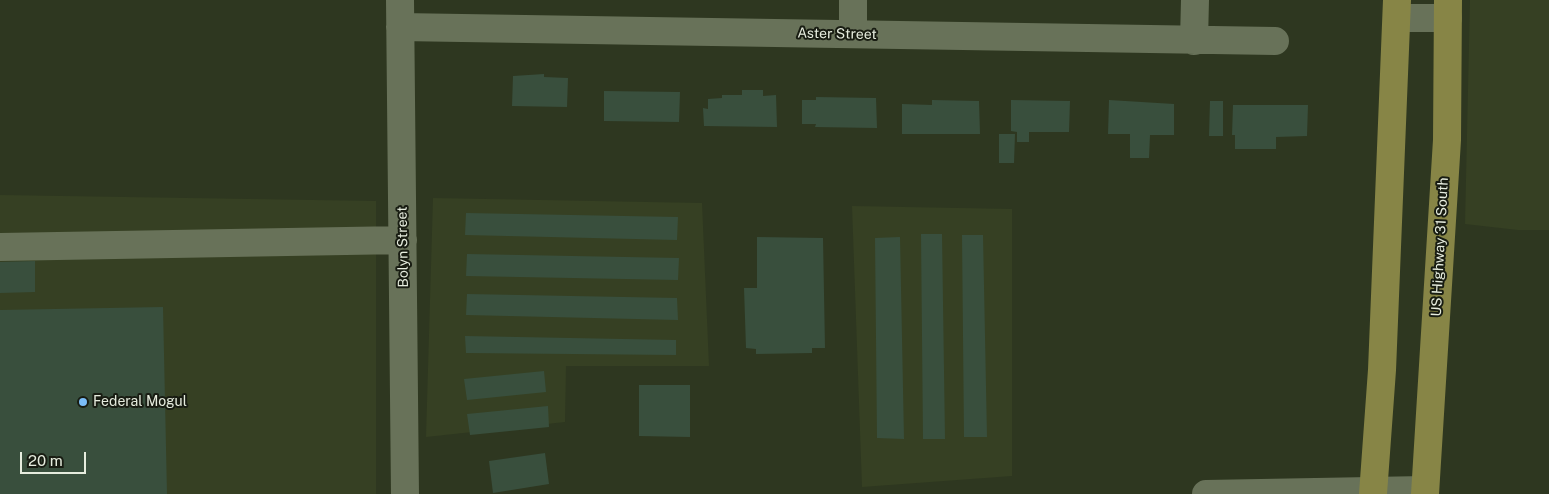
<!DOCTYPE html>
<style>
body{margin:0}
#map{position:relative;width:1549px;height:494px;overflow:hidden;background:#2e3720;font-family:"Public Sans",sans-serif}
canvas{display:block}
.scale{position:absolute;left:20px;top:452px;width:66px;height:22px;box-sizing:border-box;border:2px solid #e6ecde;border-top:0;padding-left:6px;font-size:15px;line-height:18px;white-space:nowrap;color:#e6ecde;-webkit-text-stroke:4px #181c12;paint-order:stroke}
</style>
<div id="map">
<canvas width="1549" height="494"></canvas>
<div class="scale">20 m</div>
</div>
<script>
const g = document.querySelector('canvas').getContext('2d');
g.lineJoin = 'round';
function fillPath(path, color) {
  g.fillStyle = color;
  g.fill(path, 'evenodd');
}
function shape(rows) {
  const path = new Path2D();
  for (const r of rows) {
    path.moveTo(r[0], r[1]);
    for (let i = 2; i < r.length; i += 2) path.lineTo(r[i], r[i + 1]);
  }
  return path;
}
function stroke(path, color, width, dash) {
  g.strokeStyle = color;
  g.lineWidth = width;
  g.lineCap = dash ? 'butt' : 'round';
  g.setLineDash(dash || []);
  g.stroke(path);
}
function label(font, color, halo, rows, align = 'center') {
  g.font = font + ' "Public Sans",sans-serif';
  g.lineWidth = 4;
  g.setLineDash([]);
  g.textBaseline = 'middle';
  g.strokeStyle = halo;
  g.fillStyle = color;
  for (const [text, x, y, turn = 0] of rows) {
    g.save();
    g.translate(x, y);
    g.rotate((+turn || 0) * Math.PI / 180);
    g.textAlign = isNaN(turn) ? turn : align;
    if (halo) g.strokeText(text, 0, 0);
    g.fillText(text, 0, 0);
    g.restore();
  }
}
fillPath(shape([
 [1470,0,1549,0,1549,230,1518,230,1465,224],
 [0,195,376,201,376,494,0,494],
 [433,198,702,203,709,366,566,366,565,422,426,437],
 [852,206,1012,209,1012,476,862,487]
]), '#364023');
fillPath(shape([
 [544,74,544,77,568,78,567,107,512,106,513,76],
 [742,90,763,90,763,96,776,95,777,127,704,126,703,108,708,109,708,99,722,98,722,95,742,95],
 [604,91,680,92,679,122,604,121],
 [816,97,876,98,877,128,815,127,816,124,802,124,802,100,816,100],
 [932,100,979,101,980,134,902,134,902,104,932,105],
 [1011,100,1070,101,1069,132,1029,132,1029,142,1017,142,1017,132,1011,131],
 [1109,100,1174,104,1174,135,1150,135,1149,158,1130,158,1130,134,1108,134],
 [1210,101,1223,101,1223,136,1209,136],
 [1233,105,1308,105,1307,136,1276,137,1276,149,1235,149,1235,135,1232,135],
 [999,134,1015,134,1014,163,999,163],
 [466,213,678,217,677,240,465,235],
 [921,234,942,234,945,439,923,439],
 [962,235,983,235,987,437,964,437],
 [757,237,823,238,825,348,812,348,812,353,756,354,756,349,746,348,744,288,757,288],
 [900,237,904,439,877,438,875,238],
 [467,254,679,258,678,280,466,276],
 [35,261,35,292,0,293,0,262],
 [467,294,677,298,678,320,466,315],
 [163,307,167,494,0,494,0,310],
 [465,336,676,340,676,355,466,353],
 [544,371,546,392,467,400,464,379],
 [639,385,690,385,690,437,639,436],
 [548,406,549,427,470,435,467,414],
 [545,453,549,484,493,493,489,461]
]), '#394f3d');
stroke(shape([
 [400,0,405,494],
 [853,0,853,34],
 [1397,18,1448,18],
 [400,27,1275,41],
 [1194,41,1195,0],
 [0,247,403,240],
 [1206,494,1425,490]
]), '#687259', 28);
stroke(shape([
 [1373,494,1382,370,1397,0],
 [1425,494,1447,140,1448,0]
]), '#878546', 28);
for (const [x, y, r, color] of [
 [83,402,5,"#7bbef8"]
]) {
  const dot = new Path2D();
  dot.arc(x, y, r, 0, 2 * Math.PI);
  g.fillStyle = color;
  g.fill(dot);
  stroke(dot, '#181c12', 2);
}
label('14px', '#e6ecde', '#181c12', [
 ["Aster Street",837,34,1],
 ["Bolyn Street",403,247,-91],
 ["US Highway 31 South",1440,247,-87]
]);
label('14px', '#e6ecde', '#181c12', [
 ["Federal Mogul",93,402]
], 'left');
</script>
